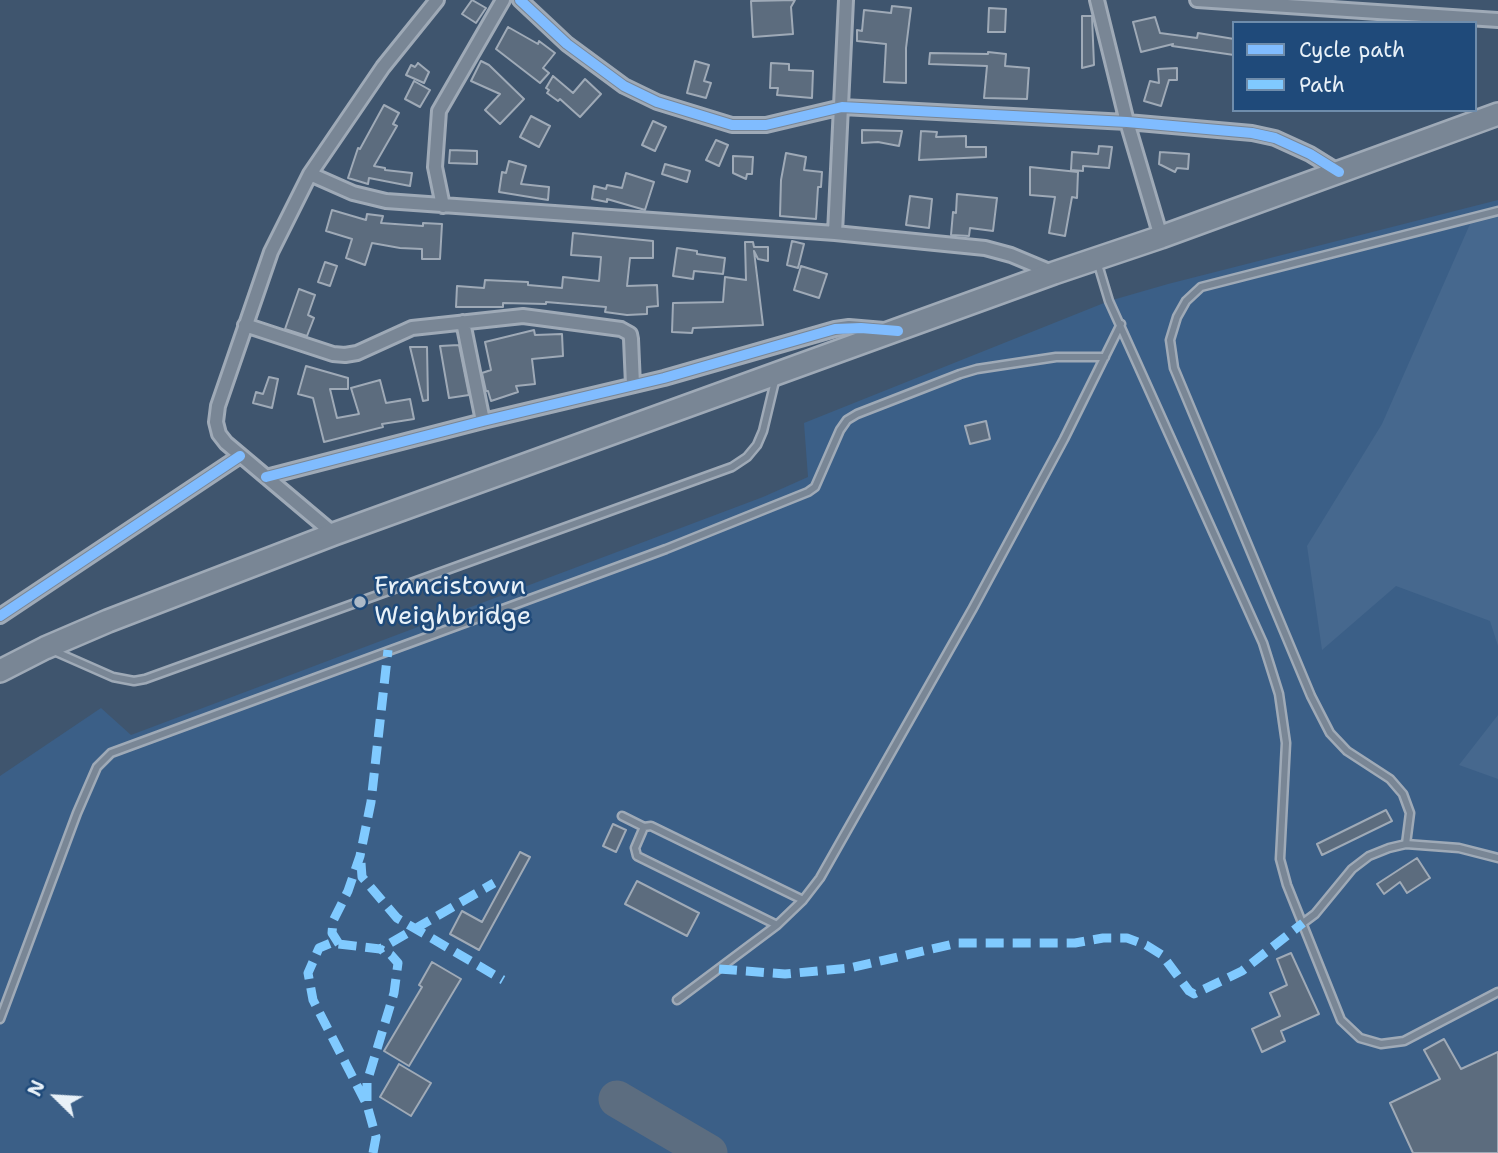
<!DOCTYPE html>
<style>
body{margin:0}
#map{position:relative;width:1498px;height:1153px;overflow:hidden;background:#3f556e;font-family:"Shantell Sans",sans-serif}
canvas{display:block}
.legend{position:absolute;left:1232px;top:21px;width:245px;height:91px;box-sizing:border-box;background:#1f4a7a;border:2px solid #6f8dac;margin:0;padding:9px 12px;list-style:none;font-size:21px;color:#e8f1f8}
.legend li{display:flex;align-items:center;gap:14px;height:35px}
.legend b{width:35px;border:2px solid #6f8dac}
.north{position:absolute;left:21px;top:1062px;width:70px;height:70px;-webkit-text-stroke:5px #1f4a7a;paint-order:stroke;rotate:294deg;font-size:19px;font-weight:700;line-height:28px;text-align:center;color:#e8f1f8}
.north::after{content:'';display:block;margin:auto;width:24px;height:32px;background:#e8f1f8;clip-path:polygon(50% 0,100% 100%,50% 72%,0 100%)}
</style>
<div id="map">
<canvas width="1498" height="1153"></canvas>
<ul class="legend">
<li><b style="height:9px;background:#80bcff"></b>Cycle path</li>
<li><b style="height:9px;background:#80caff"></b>Path</li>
</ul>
<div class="north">N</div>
</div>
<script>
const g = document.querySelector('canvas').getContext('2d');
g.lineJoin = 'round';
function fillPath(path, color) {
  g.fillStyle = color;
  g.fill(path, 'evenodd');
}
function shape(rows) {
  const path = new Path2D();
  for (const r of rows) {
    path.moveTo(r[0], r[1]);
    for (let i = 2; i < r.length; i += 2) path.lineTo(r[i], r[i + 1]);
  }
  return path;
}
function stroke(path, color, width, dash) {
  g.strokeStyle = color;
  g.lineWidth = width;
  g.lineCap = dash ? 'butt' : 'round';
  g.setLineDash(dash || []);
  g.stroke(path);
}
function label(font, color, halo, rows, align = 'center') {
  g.font = font + ' "Shantell Sans",sans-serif';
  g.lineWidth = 5;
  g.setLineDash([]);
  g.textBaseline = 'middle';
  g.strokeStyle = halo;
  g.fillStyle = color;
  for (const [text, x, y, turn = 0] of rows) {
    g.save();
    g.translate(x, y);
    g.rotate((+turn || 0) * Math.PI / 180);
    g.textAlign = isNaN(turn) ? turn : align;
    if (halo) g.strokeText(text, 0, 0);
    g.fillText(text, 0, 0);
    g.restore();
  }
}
fillPath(shape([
 [1498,200,1498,1153,0,1153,0,776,101,708,131,735,763,497,808,477,804,423,1109,301,1168,284]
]), '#3b5f87');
fillPath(shape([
 [1498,217,1498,646,1490,621,1396,586,1322,650,1307,546,1382,424,1470,224],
 [1498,715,1498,779,1459,765]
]), '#46688e');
stroke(shape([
 [617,1099,709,1153]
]), '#5c6d80', 37);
const building = shape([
 [472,0,486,8,476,23,462,14,472,0],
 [795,0,791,7,793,34,753,37,751,1,795,0],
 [892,6,911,8,906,48,906,83,884,82,886,44,857,41,857,30,862,31,864,10,891,13,892,6],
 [989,8,1006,9,1005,32,988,32,989,8],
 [1082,16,1092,16,1094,65,1082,68,1082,16],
 [1155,17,1160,33,1197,38,1198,33,1234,39,1234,55,1172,46,1173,44,1141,52,1133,22,1155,17],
 [508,27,538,44,539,41,555,53,543,68,549,73,540,83,496,49,508,27],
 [988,52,1006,54,1005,66,1029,68,1027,99,984,98,987,66,929,64,930,53,988,54,988,52],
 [481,61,489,65,524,99,500,124,485,110,500,94,471,81,481,61],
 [695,61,709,65,704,81,711,83,706,98,687,93,695,61],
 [418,63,429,72,424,83,406,75,411,65,415,67,418,63],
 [771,63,789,64,789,70,813,71,812,98,777,95,778,88,770,88,771,63],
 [1177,68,1177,80,1169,80,1161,106,1144,101,1150,81,1159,83,1158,69,1177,68],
 [553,76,573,93,585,79,601,94,580,117,560,99,558,101,547,93,549,90,546,88,553,76],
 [414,81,430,90,420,107,405,99,414,81],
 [384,105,399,113,393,124,397,126,374,166,385,168,385,170,412,173,410,186,369,178,368,184,348,178,358,148,360,149,384,105],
 [531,116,550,126,539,147,520,137,531,116],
 [653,121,666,127,655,151,642,145,653,121],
 [862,130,902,131,899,146,878,142,862,143,862,130],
 [921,131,937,132,936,137,966,136,966,147,986,147,986,157,919,160,921,131],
 [716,140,728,145,719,166,706,160,716,140],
 [1099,146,1112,147,1109,168,1083,166,1083,171,1071,170,1072,152,1098,154,1099,146],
 [450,150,477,151,477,164,449,163,450,150],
 [1160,152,1189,154,1188,169,1177,168,1175,172,1159,164,1160,152],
 [786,153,806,157,804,170,822,172,821,187,818,187,816,219,780,216,781,180,786,153],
 [733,156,753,157,752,174,747,174,746,179,733,173,733,156],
 [509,161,526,166,521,184,549,187,548,200,499,192,502,172,506,173,509,161],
 [665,164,690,171,687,182,662,174,665,164],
 [1030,167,1078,172,1077,198,1072,197,1065,236,1049,233,1055,197,1030,195,1030,167],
 [626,173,654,182,645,210,607,199,607,202,592,199,594,186,606,189,607,185,622,188,626,173],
 [957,194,997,198,993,231,970,228,969,236,951,235,953,212,956,213,957,194],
 [910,196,932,199,929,228,906,225,910,196],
 [332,210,366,220,367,214,383,216,381,223,423,226,423,223,442,224,440,259,422,259,422,249,400,248,372,243,365,265,346,258,352,239,326,231,332,210],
 [573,233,653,241,653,258,630,258,627,286,657,285,658,306,647,307,647,314,627,315,605,312,606,307,546,302,546,304,503,303,503,307,456,307,457,286,484,288,485,280,528,282,528,285,562,288,563,277,599,281,601,257,571,255,573,233],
 [792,241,804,244,798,268,787,265,792,241],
 [745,242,753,242,754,247,768,247,768,261,758,259,754,251,763,325,693,328,692,333,672,332,673,303,723,302,725,277,746,280,745,242],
 [677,248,697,251,697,254,725,258,723,274,694,271,693,279,673,276,677,248],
 [325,262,337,266,330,286,318,282,325,262],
 [801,266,827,274,819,298,794,290,801,266],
 [299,289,315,295,308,315,314,318,307,336,285,329,299,289],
 [534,330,535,335,562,334,563,356,532,359,535,384,516,386,518,392,491,401,488,391,486,391,482,373,491,370,485,342,534,330],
 [459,345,469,395,449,398,440,346,459,345],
 [410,347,427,347,428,400,423,401,410,347],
 [306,366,348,378,348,389,330,389,337,418,359,414,351,388,380,380,386,403,410,399,414,419,382,424,383,427,324,442,313,398,298,394,306,366],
 [269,377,278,379,272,408,253,403,256,392,263,394,269,377],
 [986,421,990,439,970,444,965,426,986,421],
 [1386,810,1392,821,1322,855,1317,844,1386,810],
 [613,824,626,830,616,852,603,846,613,824],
 [520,852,530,857,479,950,450,934,462,911,482,922,520,852],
 [1417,858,1430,878,1407,893,1400,882,1384,894,1377,884,1417,858],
 [637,881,699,913,687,936,625,904,637,881],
 [1291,953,1319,1014,1281,1031,1285,1041,1262,1052,1252,1029,1280,1016,1270,993,1287,985,1277,959,1291,953],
 [432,962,461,979,409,1066,384,1051,422,987,419,985,432,962],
 [1444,1039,1461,1069,1498,1052,1498,1153,1413,1153,1390,1103,1440,1079,1424,1050,1444,1039],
 [399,1064,431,1083,411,1116,380,1097,399,1064]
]);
fillPath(building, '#5c6c7e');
stroke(building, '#9faab7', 2);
const service = shape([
 [1097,261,1109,301,1263,643,1279,694,1286,743,1280,859,1287,885,1341,1020,1360,1038,1381,1044,1404,1041,1498,992],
 [54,651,113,677,134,681,145,679,732,467,747,457,757,445,763,431,775,381],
 [622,816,644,827],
 [1406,844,1410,813,1403,794,1390,779,1347,751,1330,733,1311,696,1174,368,1170,340,1177,317,1186,301,1201,287,1498,211],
 [1303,923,1315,914,1352,869,1369,856,1389,848,1406,844,1459,848,1498,858],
 [777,925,637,856,635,848,644,827,651,826,803,900],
 [677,1000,777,925,803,900,820,878,973,608,1064,439,1121,324],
 [0,1019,77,813,97,767,111,753,666,549,808,492,815,487,840,430,847,420,857,414,960,374,977,369,1056,357,1105,357]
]);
const minor = shape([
 [520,0,567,44,624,86,657,102,732,125,766,125,842,107,1127,122,1252,133,1275,138,1310,154,1339,172],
 [1097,0,1127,122,1161,237],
 [1197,0,1498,20],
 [310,174,353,193,386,201,835,233,985,248,1011,255,1054,273],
 [443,206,435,167,439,111,503,0],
 [835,233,846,0],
 [463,322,483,421],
 [245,325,333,354,345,355,357,353,412,328,523,316,621,329,630,334,631,339,633,385],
 [266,477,483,421,664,378,835,329,849,327,884,330],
 [334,534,226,443,219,434,216,422,218,406,271,252,310,174,383,67,437,0],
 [0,616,240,456]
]);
const trunk = shape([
 [0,671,45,648,108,621,334,534,1054,273,1161,237,1498,114]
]);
stroke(service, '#9faab7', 11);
stroke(minor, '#9faab7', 18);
stroke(trunk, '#9faab7', 26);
stroke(service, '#798695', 6);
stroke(minor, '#798695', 12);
stroke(trunk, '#798695', 21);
stroke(shape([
 [361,863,362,877,397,918,503,980],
 [339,944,332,933,333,921,348,891,360,856,371,802,388,650],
 [719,969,785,974,850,968,958,943,1075,943,1103,938,1127,938,1146,945,1162,955,1189,991,1194,994,1242,971,1303,923],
 [367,1101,367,1082,394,993,398,963,391,955,380,949],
 [373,1153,376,1137,367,1105,313,1000,308,973,319,948,331,943,380,949,494,883]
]), '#80caff', 9, [18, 9]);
stroke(shape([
 [520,0,567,44,624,86,657,102,732,125,766,125,842,107,1127,122,1252,133,1275,138,1310,154,1339,172],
 [266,477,483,421,664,378,835,329,861,328,898,331],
 [0,616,240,456]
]), '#80bcff', 10);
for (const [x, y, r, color] of [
 [360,602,7,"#adbac8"]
]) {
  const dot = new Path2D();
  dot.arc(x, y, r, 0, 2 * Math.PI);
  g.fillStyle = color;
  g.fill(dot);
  stroke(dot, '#1f4a7a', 2.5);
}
label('26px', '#e8f1f8', '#1f4a7a', [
 ["Francistown",374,587],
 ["Weighbridge",374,617]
], 'left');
</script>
